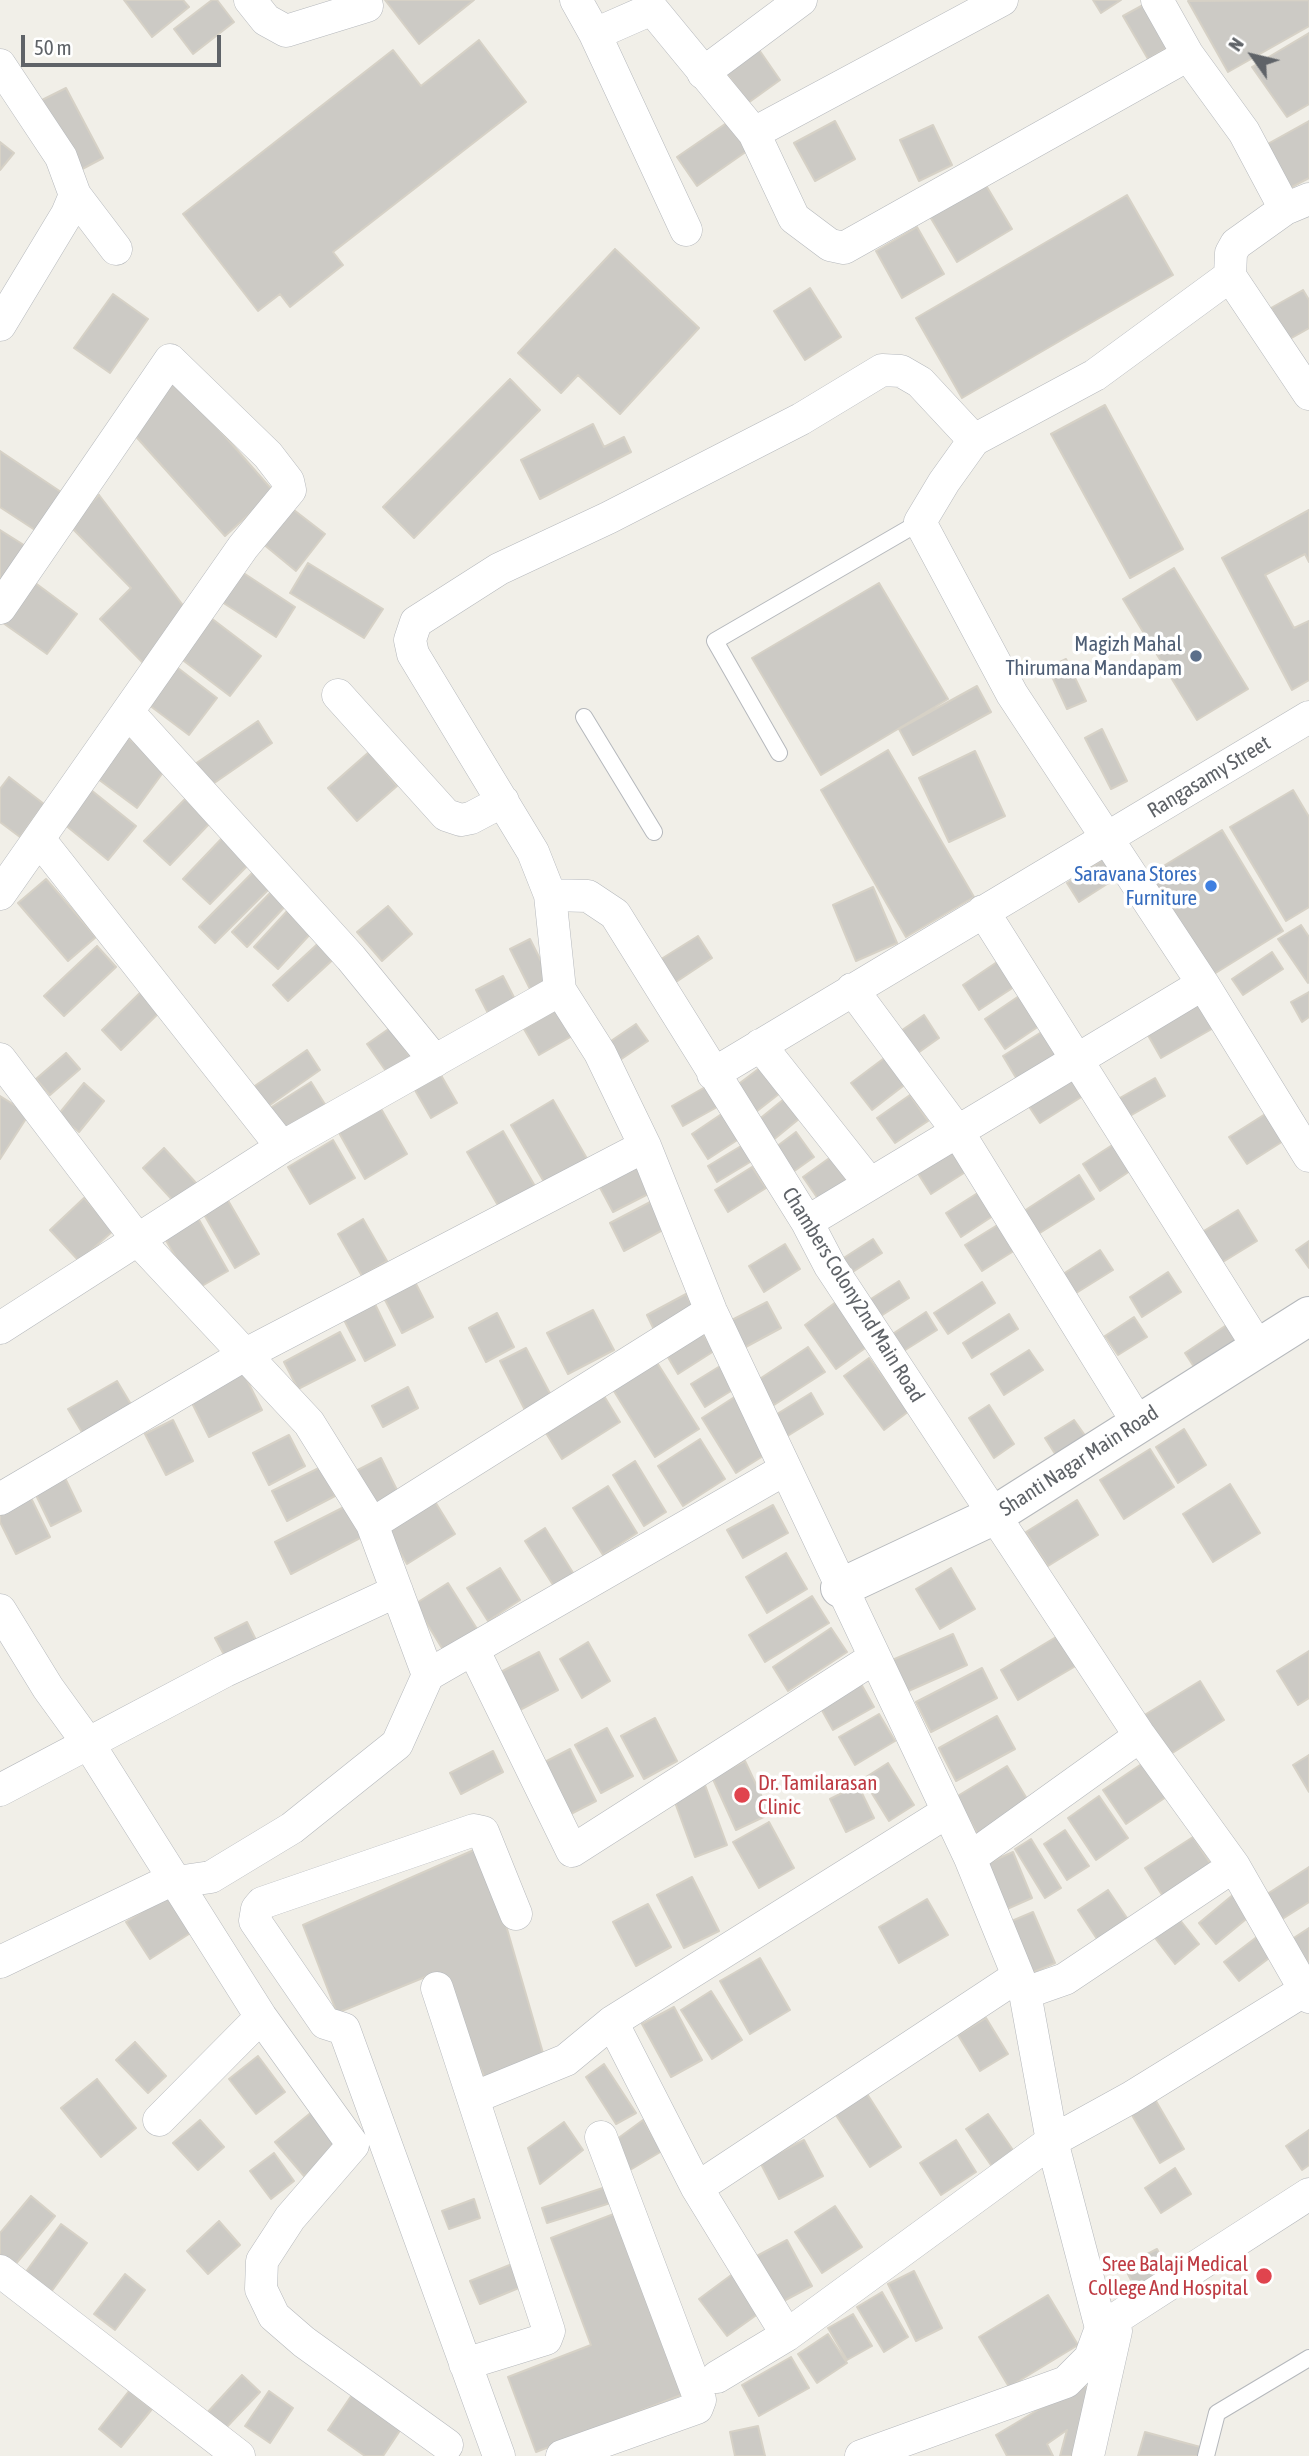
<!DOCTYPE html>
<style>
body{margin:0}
#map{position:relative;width:1309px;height:2456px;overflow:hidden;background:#f1efe8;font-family:"Asap Condensed",sans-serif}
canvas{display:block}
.north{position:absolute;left:1218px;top:21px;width:70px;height:70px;-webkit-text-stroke:5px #fff;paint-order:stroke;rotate:304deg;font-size:19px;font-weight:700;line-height:28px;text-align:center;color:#5f6368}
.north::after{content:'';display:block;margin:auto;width:24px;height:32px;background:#5f6368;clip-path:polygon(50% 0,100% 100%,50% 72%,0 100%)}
.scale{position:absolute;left:21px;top:35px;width:200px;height:32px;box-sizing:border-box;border:4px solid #5f6368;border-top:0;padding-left:9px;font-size:21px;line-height:24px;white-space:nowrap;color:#5f6368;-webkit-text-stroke:5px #fff;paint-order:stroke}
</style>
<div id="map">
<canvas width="1309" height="2456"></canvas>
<div class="north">N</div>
<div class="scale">50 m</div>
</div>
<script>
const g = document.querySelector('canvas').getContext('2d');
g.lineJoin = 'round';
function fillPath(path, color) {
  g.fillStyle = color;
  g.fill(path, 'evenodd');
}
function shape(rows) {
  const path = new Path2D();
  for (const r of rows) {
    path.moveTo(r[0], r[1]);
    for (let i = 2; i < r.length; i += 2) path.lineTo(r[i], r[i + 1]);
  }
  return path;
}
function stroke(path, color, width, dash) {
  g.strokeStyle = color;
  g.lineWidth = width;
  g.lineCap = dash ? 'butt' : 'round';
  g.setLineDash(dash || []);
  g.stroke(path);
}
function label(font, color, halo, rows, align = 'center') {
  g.font = font + ' "Asap Condensed",sans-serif';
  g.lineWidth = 7;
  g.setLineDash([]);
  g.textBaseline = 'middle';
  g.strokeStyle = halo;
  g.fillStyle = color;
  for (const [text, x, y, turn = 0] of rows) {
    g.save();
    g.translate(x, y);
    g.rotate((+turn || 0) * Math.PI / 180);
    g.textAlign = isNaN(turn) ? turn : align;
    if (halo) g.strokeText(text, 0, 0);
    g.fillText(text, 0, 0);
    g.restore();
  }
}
const building = shape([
 [124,0,183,0,189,7,152,37,124,0],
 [212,0,217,0,234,22,193,54,174,29,212,0],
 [385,0,474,0,419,44,385,0],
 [1093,0,1121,0,1101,13,1093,0],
 [1152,0,1177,42,1148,59,1123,16,1152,0],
 [1309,0,1309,26,1228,72,1188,1,1309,0],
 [1309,33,1309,104,1287,117,1252,67,1309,33],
 [479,40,526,102,333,252,343,265,290,307,280,294,258,311,183,214,393,50,421,86,479,40],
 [755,44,780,80,748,103,722,67,755,44],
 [66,88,103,158,71,175,34,104,66,88],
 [835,121,855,159,815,181,794,143,835,121],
 [1309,121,1309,178,1288,189,1264,146,1309,121],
 [728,122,747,151,697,186,677,157,728,122],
 [933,125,952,165,919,181,900,140,933,125],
 [0,142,14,153,0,170,0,142],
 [984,182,1012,229,957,262,929,215,984,182],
 [1127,195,1173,275,962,398,916,318,1127,195],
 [917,227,944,274,902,298,876,251,917,227],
 [615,249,699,328,620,414,578,375,561,393,518,353,615,249],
 [810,288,841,337,805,360,774,311,810,288],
 [1303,290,1309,300,1309,328,1288,340,1271,308,1303,290],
 [113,294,148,319,110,373,74,348,113,294],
 [171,375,274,492,225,536,131,431,171,375],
 [510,379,540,410,414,538,383,507,510,379],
 [1105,405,1183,549,1130,578,1051,434,1105,405],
 [593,424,604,447,624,437,631,452,540,499,521,460,593,424],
 [0,451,64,494,38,532,0,507,0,451],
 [99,495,185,608,147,667,100,619,131,588,69,525,99,495],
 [290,507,325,534,296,571,262,543,290,507],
 [1309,510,1309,562,1305,554,1265,575,1294,628,1309,621,1309,680,1292,690,1222,558,1309,510],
 [0,530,27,547,4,581,0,578,0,530],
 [308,563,383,609,364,638,290,593,308,563],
 [1174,568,1248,689,1197,720,1123,599,1174,568],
 [242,572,295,607,276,637,222,602,242,572],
 [34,582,77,614,47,654,3,623,34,582],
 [879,583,948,699,821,775,752,658,879,583],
 [211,618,261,656,230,696,180,658,211,618],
 [1066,659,1086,701,1067,709,1048,668,1066,659],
 [174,665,217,698,189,735,145,702,174,665],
 [977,686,991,712,913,755,899,729,977,686],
 [258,721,272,743,207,788,192,766,258,721],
 [1102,729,1127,781,1111,789,1085,738,1102,729],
 [124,735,167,767,137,808,94,776,124,735],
 [888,750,974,897,906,937,821,790,888,750],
 [975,751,1005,816,949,842,919,778,975,751],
 [369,752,397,786,357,821,328,788,369,752],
 [9,777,44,804,20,837,0,822,0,789,9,777],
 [91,790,136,826,108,860,64,824,91,790],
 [1293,790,1309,817,1309,907,1286,921,1230,827,1293,790],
 [185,799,210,823,170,865,144,841,185,799],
 [1222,830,1283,931,1206,979,1144,878,1222,830],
 [224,836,251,862,210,904,183,879,224,836],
 [1105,858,1118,877,1079,902,1067,883,1105,858],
 [257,868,274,884,215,943,199,927,257,868],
 [46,879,96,937,68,961,18,903,46,879],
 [873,887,897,943,856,961,833,905,873,887],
 [275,888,290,901,247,947,232,932,275,888],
 [388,906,412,934,382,961,357,932,388,906],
 [289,909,313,931,278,969,254,947,289,909],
 [1301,925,1309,937,1308,983,1278,939,1301,925],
 [698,936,712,958,673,984,658,961,698,936],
 [324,938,339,954,288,1001,273,985,324,938],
 [530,939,550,979,530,989,510,949,530,939],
 [97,946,116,967,64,1016,44,996,97,946],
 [1272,952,1283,969,1243,995,1232,979,1272,952],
 [1000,960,1017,985,979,1010,963,985,1000,960],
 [503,976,519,1007,492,1021,476,990,503,976],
 [147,986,166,1006,121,1050,102,1030,147,986],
 [1025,992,1045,1022,1005,1049,985,1019,1025,992],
 [1309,992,1309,1017,1302,1022,1291,1002,1309,992],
 [1201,998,1217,1026,1161,1058,1145,1030,1201,998],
 [558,1008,574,1035,539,1055,524,1029,558,1008],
 [924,1015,939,1038,908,1060,892,1037,924,1015],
 [636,1024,648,1041,617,1062,605,1045,636,1024],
 [390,1028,411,1058,388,1074,367,1044,390,1028],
 [1048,1028,1063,1053,1018,1081,1003,1056,1048,1028],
 [307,1050,320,1070,260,1112,246,1092,307,1050],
 [66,1053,80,1069,50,1095,36,1079,66,1053],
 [887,1056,907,1083,872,1110,851,1083,887,1056],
 [765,1064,784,1090,752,1115,732,1089,765,1064],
 [438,1070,457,1103,431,1118,412,1085,438,1070],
 [1069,1074,1083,1096,1040,1123,1026,1102,1069,1074],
 [1155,1078,1165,1096,1121,1121,1111,1103,1155,1078],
 [311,1082,326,1106,285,1132,270,1108,311,1082],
 [84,1083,104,1101,79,1132,58,1115,84,1083],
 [707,1086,719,1106,683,1126,672,1106,707,1086],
 [789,1095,805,1114,772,1141,757,1121,789,1095],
 [910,1095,928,1121,895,1143,877,1118,910,1095],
 [0,1096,29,1114,0,1159,0,1096],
 [553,1100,589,1162,547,1187,511,1125,553,1100],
 [380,1107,407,1154,365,1179,338,1131,380,1107],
 [726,1111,742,1137,708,1159,692,1134,726,1111],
 [1270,1111,1288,1138,1247,1164,1229,1137,1270,1111],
 [503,1131,539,1193,503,1214,467,1152,503,1131],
 [796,1132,814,1157,793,1172,776,1147,796,1132],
 [333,1140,355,1178,310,1204,288,1167,333,1140],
 [1117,1142,1133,1169,1100,1191,1083,1164,1117,1142],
 [746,1143,755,1159,717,1182,708,1166,746,1143],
 [164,1148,197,1184,176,1204,143,1168,164,1148],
 [953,1148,967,1171,931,1194,917,1172,953,1148],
 [835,1154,858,1186,825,1209,803,1177,835,1154],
 [640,1163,654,1191,613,1212,598,1184,640,1163],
 [752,1167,766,1188,728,1212,715,1190,752,1167],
 [1079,1175,1094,1199,1035,1236,1021,1213,1079,1175],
 [984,1189,999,1212,961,1237,946,1213,984,1189],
 [226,1197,259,1254,235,1268,202,1211,226,1197],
 [84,1198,114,1230,79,1261,50,1230,84,1198],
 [656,1199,670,1226,624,1251,610,1223,656,1199],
 [1238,1210,1257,1241,1213,1268,1194,1237,1238,1210],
 [198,1218,228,1271,195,1290,164,1237,198,1218],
 [363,1219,387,1261,362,1276,338,1234,363,1219],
 [1004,1221,1020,1247,982,1271,965,1245,1004,1221],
 [873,1239,882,1253,848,1275,839,1261,873,1239],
 [1309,1241,1309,1268,1296,1250,1309,1241],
 [785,1244,800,1269,764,1292,749,1266,785,1244],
 [1100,1250,1113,1270,1073,1295,1060,1276,1100,1250],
 [1168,1272,1181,1292,1142,1317,1130,1297,1168,1272],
 [414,1280,433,1317,402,1333,383,1296,414,1280],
 [899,1281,909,1298,873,1321,863,1304,899,1281],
 [982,1282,995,1303,948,1334,934,1313,982,1282],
 [686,1294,697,1315,657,1336,647,1315,686,1294],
 [373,1300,395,1345,365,1361,342,1316,373,1300],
 [767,1302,781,1328,742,1349,728,1322,767,1302],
 [836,1302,868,1346,836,1369,805,1325,836,1302],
 [593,1310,614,1350,568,1374,547,1333,593,1310],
 [926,1312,937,1330,902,1352,891,1335,926,1312],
 [497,1313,514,1347,486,1362,469,1328,497,1313],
 [1009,1314,1018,1329,972,1358,963,1343,1009,1314],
 [1134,1317,1147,1337,1118,1355,1105,1336,1134,1317],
 [1228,1324,1242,1345,1198,1373,1185,1353,1228,1324],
 [340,1332,355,1360,298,1389,284,1362,340,1332],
 [702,1332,714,1351,678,1374,666,1354,702,1332],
 [808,1347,825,1372,774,1405,758,1380,808,1347],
 [526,1348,555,1403,528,1416,500,1361,526,1348],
 [1029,1350,1043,1370,1004,1395,991,1374,1029,1350],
 [869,1358,909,1411,884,1430,844,1376,869,1358],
 [656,1361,699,1429,655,1457,612,1388,656,1361],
 [725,1363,739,1386,705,1407,691,1384,725,1363],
 [243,1372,262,1410,209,1437,190,1399,243,1372],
 [117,1381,132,1406,83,1434,68,1409,117,1381],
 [408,1387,418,1408,383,1427,372,1406,408,1387],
 [811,1393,823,1414,781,1440,769,1419,811,1393],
 [604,1396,620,1422,562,1459,546,1433,604,1396],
 [736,1396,771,1451,736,1473,702,1418,736,1396],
 [989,1405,1014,1444,994,1458,969,1418,989,1405],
 [173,1420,193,1461,166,1475,145,1434,173,1420],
 [1074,1420,1089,1441,1059,1460,1045,1438,1074,1420],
 [1184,1429,1206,1465,1178,1483,1156,1447,1184,1429],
 [289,1435,305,1466,269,1485,253,1453,289,1435],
 [700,1439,725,1479,683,1506,658,1466,700,1439],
 [1150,1449,1174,1487,1124,1519,1100,1480,1150,1449],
 [381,1458,401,1498,371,1514,350,1474,381,1458],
 [635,1461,666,1512,644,1526,613,1475,635,1461],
 [321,1467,335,1496,287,1521,272,1491,321,1467],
 [65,1478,81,1511,51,1526,35,1493,65,1478],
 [1230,1484,1260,1533,1213,1562,1183,1514,1230,1484],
 [608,1486,637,1533,603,1555,573,1508,608,1486],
 [31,1498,50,1537,16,1554,0,1522,0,1514,31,1498],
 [434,1500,455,1534,407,1564,387,1530,434,1500],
 [1077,1500,1098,1535,1048,1566,1026,1532,1077,1500],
 [773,1505,788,1533,743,1558,727,1530,773,1505],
 [346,1506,362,1537,291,1574,275,1542,346,1506],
 [545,1528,575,1576,555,1588,525,1541,545,1528],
 [786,1553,807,1589,767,1613,746,1577,786,1553],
 [500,1568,520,1600,488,1621,467,1588,500,1568],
 [951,1568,975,1609,940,1629,916,1589,951,1568],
 [448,1583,479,1632,445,1653,415,1604,448,1583],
 [812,1596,829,1623,765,1662,749,1635,812,1596],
 [247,1622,260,1648,229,1664,215,1638,247,1622],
 [831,1628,847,1652,788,1691,773,1667,831,1628],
 [953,1634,967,1665,904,1693,890,1661,953,1634],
 [1061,1634,1079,1664,1018,1700,1001,1670,1061,1634],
 [588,1642,610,1681,582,1698,560,1659,588,1642],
 [1309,1651,1309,1698,1298,1705,1277,1671,1309,1651],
 [539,1652,558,1690,516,1712,497,1674,539,1652],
 [982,1668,997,1698,931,1732,916,1702,982,1668],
 [1200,1681,1224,1720,1163,1759,1138,1719,1200,1681],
 [860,1682,874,1707,833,1730,819,1705,860,1682],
 [879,1714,895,1741,855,1765,839,1737,879,1714],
 [997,1716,1015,1749,956,1781,939,1748,997,1716],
 [655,1718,677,1761,644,1779,621,1736,655,1718],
 [607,1728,633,1776,601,1793,575,1745,607,1728],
 [570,1749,596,1801,563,1818,537,1766,570,1749],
 [493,1751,503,1772,461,1794,450,1773,493,1751],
 [1309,1755,1309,1792,1293,1765,1309,1755],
 [1149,1759,1172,1793,1126,1824,1103,1790,1149,1759],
 [745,1761,770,1814,736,1830,712,1777,745,1761],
 [888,1763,914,1805,889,1821,863,1779,888,1763],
 [1007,1766,1032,1807,980,1838,956,1797,1007,1766],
 [705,1785,727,1845,695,1857,673,1797,705,1785],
 [858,1785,874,1818,846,1832,830,1799,858,1785],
 [1099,1796,1128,1838,1096,1860,1068,1818,1099,1796],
 [769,1822,794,1868,759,1888,733,1842,769,1822],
 [1065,1830,1089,1866,1067,1880,1044,1844,1065,1830],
 [1193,1837,1212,1866,1164,1898,1145,1868,1193,1837],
 [1031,1839,1061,1888,1045,1898,1015,1849,1031,1839],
 [483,1846,545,2060,486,2080,435,1973,337,2013,303,1925,483,1846],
 [1013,1852,1032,1898,1007,1909,988,1863,1013,1852],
 [1309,1867,1309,1902,1276,1923,1261,1898,1309,1867],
 [692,1877,719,1931,684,1948,657,1895,692,1877],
 [1108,1890,1129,1921,1099,1942,1078,1910,1108,1890],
 [169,1894,192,1932,150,1959,126,1922,169,1894],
 [1234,1894,1251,1915,1216,1944,1199,1923,1234,1894],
 [927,1899,948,1935,899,1963,879,1927,927,1899],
 [648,1904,671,1947,636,1966,613,1922,648,1904],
 [1033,1912,1055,1963,1029,1974,1007,1923,1033,1912],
 [1176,1915,1199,1944,1175,1964,1152,1934,1176,1915],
 [1309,1928,1309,1980,1286,1943,1309,1928],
 [1262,1933,1277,1952,1239,1981,1224,1962,1262,1933],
 [760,1958,790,2010,750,2034,720,1981,760,1958],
 [711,1991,742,2040,712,2059,681,2010,711,1991],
 [674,2007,702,2060,671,2077,642,2024,674,2007],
 [986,2018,1008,2054,980,2071,958,2035,986,2018],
 [135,2042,166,2076,148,2093,116,2060,135,2042],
 [258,2056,285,2092,256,2114,229,2079,258,2056],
 [604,2064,636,2113,616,2124,586,2077,604,2064],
 [97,2079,136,2128,101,2157,61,2108,97,2079],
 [862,2086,901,2147,870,2167,830,2106,862,2086],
 [1153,2096,1184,2149,1160,2163,1129,2110,1153,2096],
 [313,2111,341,2146,304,2176,275,2142,313,2111],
 [988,2114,1015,2153,993,2168,966,2129,988,2114],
 [200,2120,224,2147,198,2170,173,2143,200,2120],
 [643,2120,662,2151,625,2173,613,2142,643,2120],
 [564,2122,583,2150,540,2184,528,2148,564,2122],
 [1309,2130,1309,2165,1302,2170,1286,2146,1309,2130],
 [804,2140,823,2176,779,2199,760,2162,804,2140],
 [956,2140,976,2172,941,2195,920,2163,956,2140],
 [274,2153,294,2181,271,2199,250,2171,274,2153],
 [1175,2168,1191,2194,1161,2213,1145,2188,1175,2168],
 [618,2183,623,2199,547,2223,542,2208,618,2183],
 [31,2196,55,2216,10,2271,0,2263,0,2233,31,2196],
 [474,2199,480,2218,449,2229,442,2211,474,2199],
 [835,2206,862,2247,822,2273,795,2232,835,2206],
 [619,2212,691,2391,536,2452,508,2377,591,2345,551,2238,619,2212],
 [219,2221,240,2245,208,2274,187,2251,219,2221],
 [61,2224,87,2243,51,2292,25,2273,61,2224],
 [787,2240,812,2286,778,2304,753,2258,787,2240],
 [1157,2249,1170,2274,1136,2290,1124,2266,1157,2249],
 [517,2262,526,2285,480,2304,470,2281,517,2262],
 [914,2271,942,2328,916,2341,888,2284,914,2271],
 [734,2273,762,2311,727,2336,699,2299,734,2273],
 [125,2274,145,2290,115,2330,94,2314,125,2274],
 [882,2292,908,2337,884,2352,857,2307,882,2292],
 [1048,2295,1078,2345,1009,2387,979,2337,1048,2295],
 [853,2314,872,2346,847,2360,828,2328,853,2314],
 [828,2334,847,2363,817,2383,798,2354,828,2334],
 [791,2357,809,2388,759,2416,742,2385,791,2357],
 [242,2375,260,2392,222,2432,205,2415,242,2375],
 [358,2386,407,2420,383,2456,365,2456,328,2430,358,2386],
 [1099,2386,1080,2456,1060,2456,1067,2430,1047,2444,1053,2456,1007,2456,996,2435,1076,2387,1099,2386],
 [129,2391,152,2409,121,2447,99,2429,129,2391],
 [269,2391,293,2408,270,2443,245,2426,269,2391],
 [758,2426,765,2456,735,2456,730,2432,758,2426],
 [1145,2432,1204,2448,1202,2456,1138,2456,1145,2432]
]);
fillPath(building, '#cccac5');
stroke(building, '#d6d1c6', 2);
const service = shape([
 [584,717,654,832],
 [779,753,715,641,920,522],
 [1206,2456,1217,2413,1309,2358]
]);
const minor = shape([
 [250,0,266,20,286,31,367,6],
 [576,0,595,34,652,9,754,133,1002,0],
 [1157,0,1188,55,1244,132,1285,209],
 [595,34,686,230],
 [0,65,61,157,75,195,67,214,0,325],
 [703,73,801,0],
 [754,133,794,218,830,245,844,248,1188,55],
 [75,195,116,249],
 [1230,276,1309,394],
 [974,440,944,482,920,522,1012,694,1203,984,1309,1156],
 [0,608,170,360,268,455,288,481,290,490,243,547,0,894],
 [338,695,446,815,461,820,471,818,503,801],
 [128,712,351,958,435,1061],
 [39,839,282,1147],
 [550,895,588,896,615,914,807,1222,830,1266,1140,1736,1234,1866,1309,1997],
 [983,911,1258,1347],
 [852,989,958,1132,1138,1423],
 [760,1045,870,1184],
 [0,1059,137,1239,309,1423,372,1524,428,1675,397,1744,292,1828,211,1877,163,1884,0,1962],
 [713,1074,1309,717],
 [807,1222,1203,984],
 [0,1328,282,1147,560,990],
 [0,1499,246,1354,645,1146],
 [372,1524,711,1311],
 [0,1610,48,1688,90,1746,261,2017,353,2145,290,2218,262,2261,261,2289,274,2316,304,2342,447,2445],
 [473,1649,572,1851,874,1658],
 [428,1675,784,1470],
 [0,1790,225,1671,397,1591],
 [947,1812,612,2022,697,2188,1018,1976],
 [970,1858,1140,1736],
 [437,1988,549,2331,546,2339,465,2364],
 [1025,1993,1065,1979,1234,1866],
 [473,2098,566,2060,612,2022],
 [159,2120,261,2017],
 [697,2188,787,2335],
 [0,2271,239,2456],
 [1101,2328,1309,2194],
 [717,2377,787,2335,1052,2141,1130,2098,1305,1990],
 [499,2456,344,2029,325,2023,255,1921,257,1909,262,1903,474,1830,483,1832,516,1914],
 [562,2456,697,2408,700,2400,601,2137],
 [861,2456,1066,2382,1090,2358,1101,2328,1052,2141,1025,1993,970,1858,711,1311,645,1146,600,1053,560,990,550,895,533,852,413,654,410,640,416,622,499,569,608,518,801,419,882,370,901,371,920,382,974,440,1095,375,1230,276,1231,253,1236,244,1285,209,1309,199],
 [1088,2456,1116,2331]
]);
const tertiary = shape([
 [840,1588,993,1516,1309,1316]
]);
stroke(service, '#b5b8bc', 18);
stroke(minor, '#b5b8bc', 33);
stroke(tertiary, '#b5b8bc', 40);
stroke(service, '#fff', 16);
stroke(minor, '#fff', 32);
stroke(tertiary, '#fff', 38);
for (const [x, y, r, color] of [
 [1196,656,7,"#5c6f8a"],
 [1211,886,7,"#3f7fe0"],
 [742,1795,9,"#e0444e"],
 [1264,2276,9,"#e0444e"]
]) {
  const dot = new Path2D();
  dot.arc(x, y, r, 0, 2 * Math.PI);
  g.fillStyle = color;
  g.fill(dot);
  stroke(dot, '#fff', 2.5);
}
label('21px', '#4e5e75', '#fff', [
 ["Magizh Mahal",1182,644],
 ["Thirumana Mandapam",1182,668]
], 'right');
label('21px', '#5f6368', '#fff', [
 ["Rangasamy Street",1209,777,-31],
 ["Chambers Colony2nd Main Road",853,1295,58],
 ["Shanti Nagar Main Road",1079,1461,-33]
]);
label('21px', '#366cbe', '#fff', [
 ["Saravana Stores",1197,874],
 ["Furniture",1197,898]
], 'right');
label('21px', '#be3a42', '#fff', [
 ["Dr. Tamilarasan",758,1783],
 ["Clinic",758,1807],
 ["Sree Balaji Medical",1248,2264,"right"],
 ["College And Hospital",1248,2288,"right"]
], 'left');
</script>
